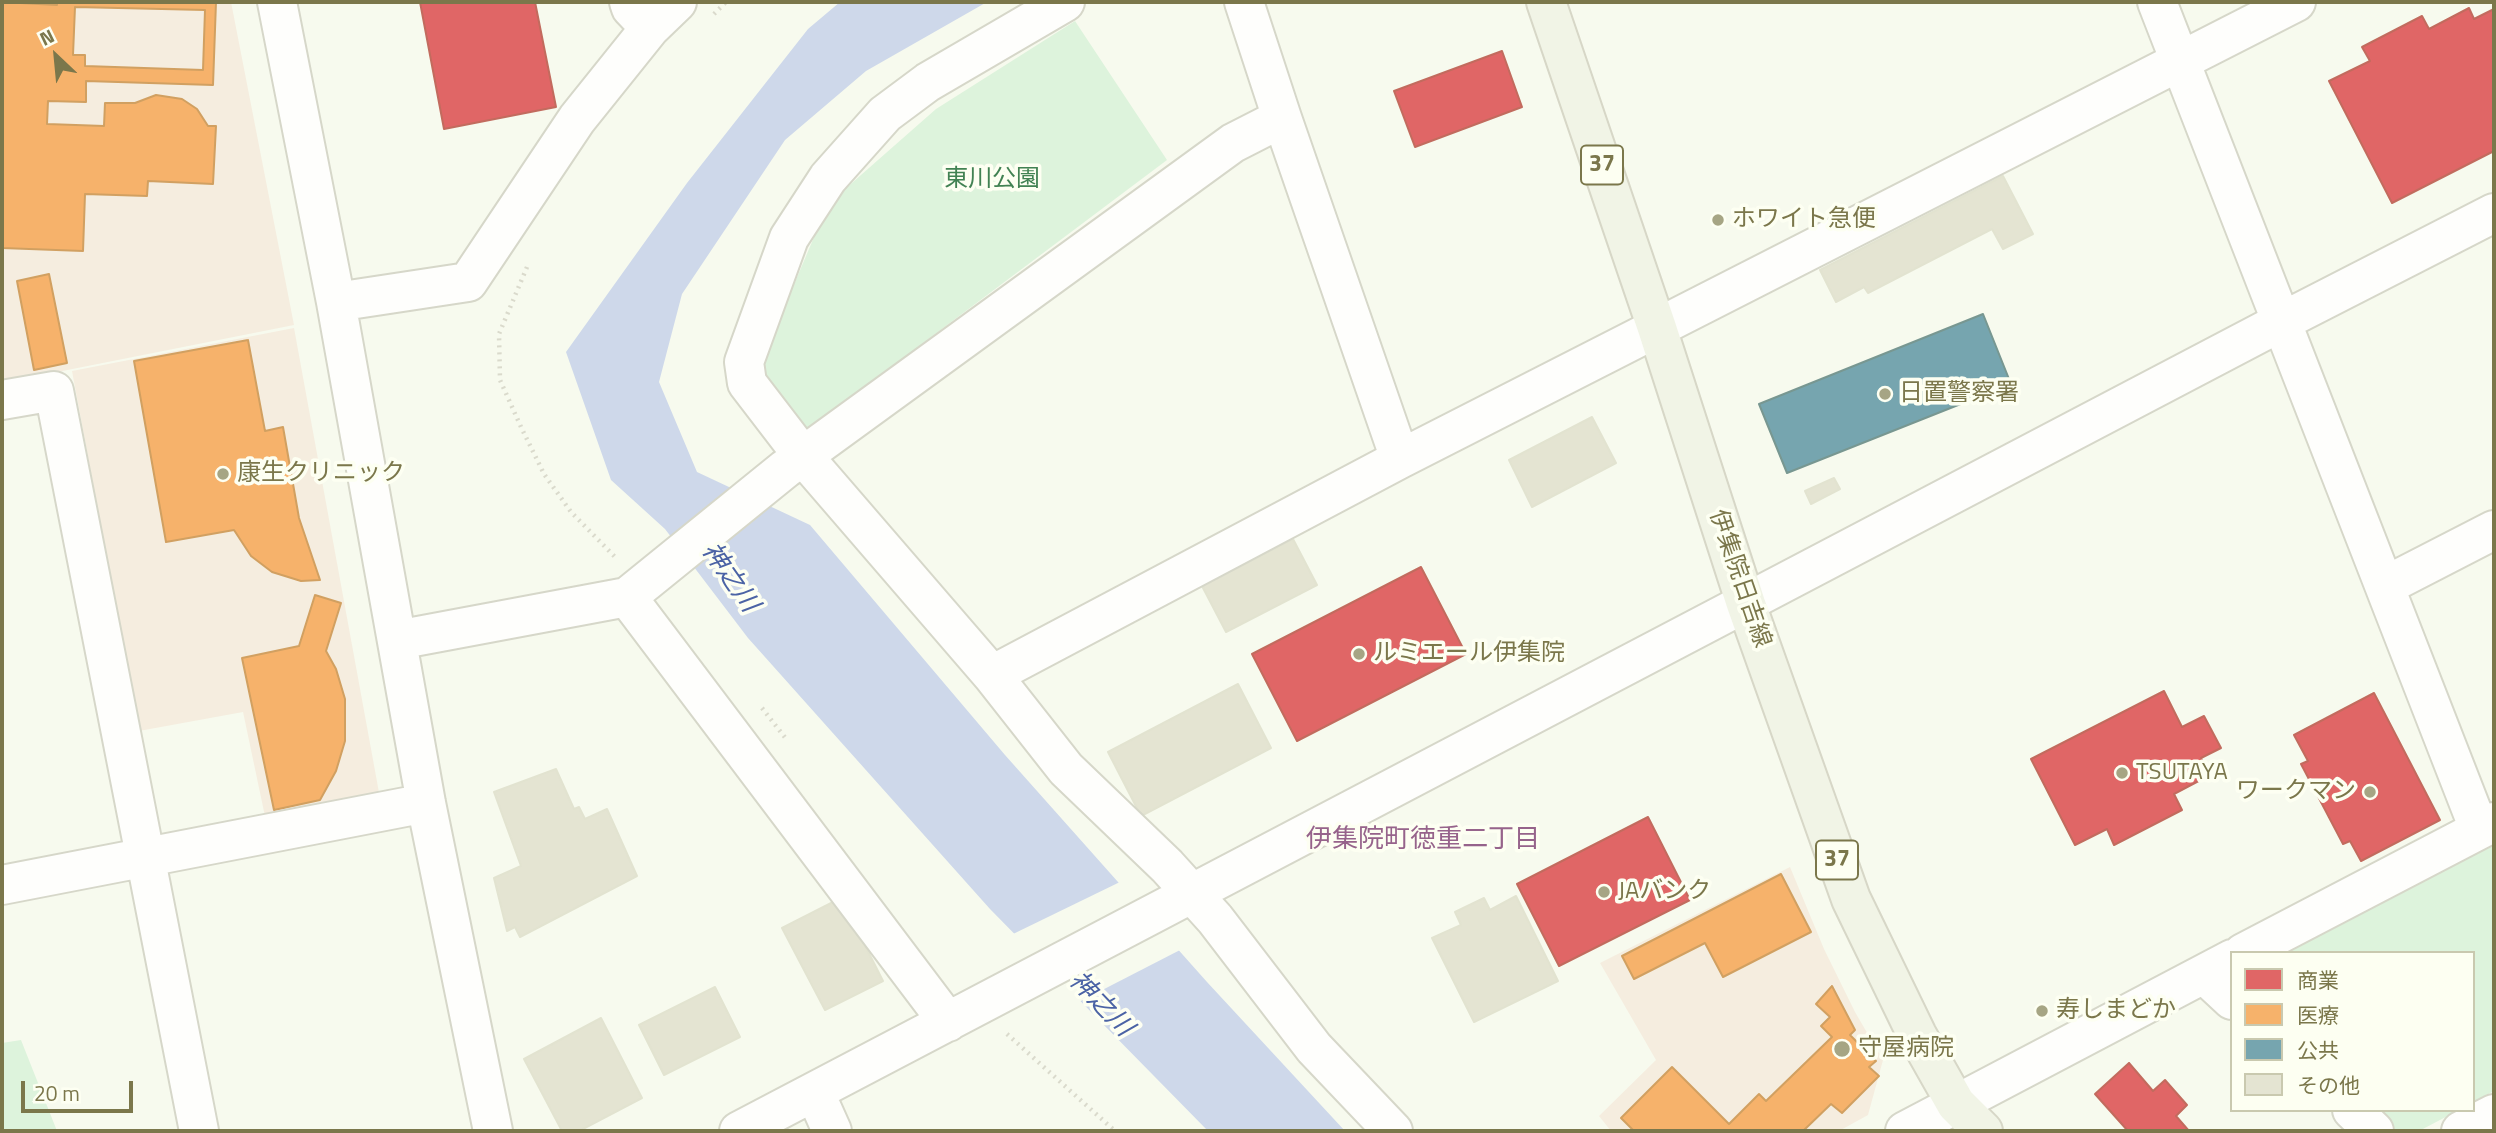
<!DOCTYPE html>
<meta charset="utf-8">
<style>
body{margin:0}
#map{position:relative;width:2496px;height:1133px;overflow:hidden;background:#f7faee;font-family:"Titillium Web","Noto Sans JP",sans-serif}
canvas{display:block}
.frame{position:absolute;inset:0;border:4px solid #7b774b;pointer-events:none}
.legend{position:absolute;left:2230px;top:951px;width:245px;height:161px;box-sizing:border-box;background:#fdfff2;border:2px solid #c9c9af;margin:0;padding:9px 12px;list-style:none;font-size:21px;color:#7b774b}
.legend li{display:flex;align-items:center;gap:14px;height:35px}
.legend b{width:35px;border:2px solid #c9c9af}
.north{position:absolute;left:21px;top:21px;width:70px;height:70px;-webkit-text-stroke:5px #fdfff2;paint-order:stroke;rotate:334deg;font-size:19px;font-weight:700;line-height:28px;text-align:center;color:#7b774b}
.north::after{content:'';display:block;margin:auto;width:24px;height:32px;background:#7b774b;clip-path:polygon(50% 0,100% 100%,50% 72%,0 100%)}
.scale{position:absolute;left:21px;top:1081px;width:112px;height:32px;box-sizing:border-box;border:4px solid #7b774b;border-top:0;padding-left:9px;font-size:21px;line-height:24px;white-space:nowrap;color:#7b774b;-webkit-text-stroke:5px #fdfff2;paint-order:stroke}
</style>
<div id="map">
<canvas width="2496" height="1133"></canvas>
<div class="frame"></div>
<ul class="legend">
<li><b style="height:19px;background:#e06666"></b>商業</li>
<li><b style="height:19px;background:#f6b26b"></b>医療</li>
<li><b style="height:19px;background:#76a5af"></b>公共</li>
<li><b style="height:19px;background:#e4e4d2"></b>その他</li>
</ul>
<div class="north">N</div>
<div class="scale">20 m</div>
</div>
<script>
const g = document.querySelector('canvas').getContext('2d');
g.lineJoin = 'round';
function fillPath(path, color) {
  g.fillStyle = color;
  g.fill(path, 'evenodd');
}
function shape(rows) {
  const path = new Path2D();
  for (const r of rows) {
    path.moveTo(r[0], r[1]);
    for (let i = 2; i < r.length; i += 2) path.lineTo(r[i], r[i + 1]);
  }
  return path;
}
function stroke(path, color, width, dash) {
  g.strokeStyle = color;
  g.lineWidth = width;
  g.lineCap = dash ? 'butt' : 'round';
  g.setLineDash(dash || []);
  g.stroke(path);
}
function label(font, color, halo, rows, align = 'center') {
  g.font = font + ' "Titillium Web","Noto Sans JP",sans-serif';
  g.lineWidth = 7;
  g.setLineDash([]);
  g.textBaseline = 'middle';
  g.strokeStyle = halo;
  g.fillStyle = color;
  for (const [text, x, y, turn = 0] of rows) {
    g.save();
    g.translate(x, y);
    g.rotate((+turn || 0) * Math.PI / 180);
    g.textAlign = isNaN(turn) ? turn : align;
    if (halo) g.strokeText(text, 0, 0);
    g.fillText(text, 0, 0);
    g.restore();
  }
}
fillPath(shape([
 [2,2,231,2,294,325,2,383],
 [294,328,380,798,266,821,243,712,139,731,72,371],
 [1790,867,1824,949,1855,1012,1883,1060,1868,1115,1839,1131,1611,1131,1599,1116,1656,1060,1600,963]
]), '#f5eddf');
fillPath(shape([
 [1075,21,1167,160,802,434,764,380,760,365,828,204,936,109],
 [2494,843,2494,1091,2473,1102,2473,953,2280,953],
 [21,1040,57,1131,2,1131,2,1043],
 [2374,1110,2459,1110,2419,1131,2396,1131]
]), '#ddf3dc');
fillPath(shape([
 [840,2,987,2,866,71,785,140,682,294,659,382,697,472,810,525,1005,755,1207,982,1345,1131,1208,1131,990,909,748,638,665,529,611,480,566,352,687,183,808,29]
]), '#ced8ea');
fillPath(shape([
 [1122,881,1182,949,1077,1003,1011,935]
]), '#f7faee');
const shops = shape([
 [420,2,535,2,556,107,444,129,420,2],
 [2469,8,2474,19,2494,9,2494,151,2392,203,2329,81,2370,61,2362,47,2422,16,2429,29,2469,8],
 [1502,51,1522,107,1415,147,1394,91,1502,51],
 [1421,567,1466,654,1297,741,1252,654,1421,567],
 [2164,691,2182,727,2204,716,2221,748,2201,758,2210,775,2174,794,2182,810,2114,845,2107,829,2075,845,2031,759,2164,691],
 [2374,693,2440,820,2361,861,2350,841,2343,844,2301,764,2308,761,2294,735,2374,693],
 [1648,817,1690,900,1559,966,1517,884,1648,817],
 [2129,1063,2153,1091,2165,1080,2187,1105,2176,1116,2189,1131,2128,1131,2095,1094,2129,1063]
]);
fillPath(shops, '#e06666');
stroke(shops, '#c26b5e', 2);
const health = shape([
 [2,2,57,5,57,2,216,2,213,85,86,81,86,102,48,101,47,124,104,126,105,103,135,103,156,95,182,99,197,109,208,126,216,126,213,184,148,181,147,196,85,194,83,251,2,248,2,2],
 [75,7,205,10,203,70,85,66,85,55,73,55,75,7],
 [49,274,67,363,34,370,17,281,49,274],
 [248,340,265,431,283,427,299,518,320,580,301,581,272,572,251,556,234,530,166,542,134,361,248,340],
 [315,595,341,603,326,651,336,669,345,699,345,741,336,771,320,800,274,810,242,658,299,646,315,595],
 [1781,874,1811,932,1723,977,1705,943,1634,979,1622,956,1781,874],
 [1832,986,1855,1030,1850,1035,1876,1061,1869,1067,1879,1076,1842,1113,1831,1104,1803,1131,1634,1131,1621,1118,1672,1067,1729,1124,1759,1094,1766,1101,1832,1037,1821,1026,1830,1017,1816,1004,1832,986]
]);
fillPath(health, '#f6b26b');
stroke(health, '#d1a061', 2);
const public = shape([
 [1983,314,2011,384,1787,473,1759,404,1983,314]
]);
fillPath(public, '#76a5af');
stroke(public, '#789791', 2);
const building = shape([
 [2003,176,2033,234,2003,249,1992,229,1868,293,1864,287,1836,302,1820,270,2003,176],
 [1592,417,1616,463,1532,507,1509,460,1592,417],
 [1834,478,1840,489,1811,504,1805,491,1834,478],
 [1293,539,1317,585,1226,632,1202,586,1293,539],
 [1238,684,1271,748,1141,816,1108,752,1238,684],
 [556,769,574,809,579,807,585,819,607,809,637,876,520,937,515,927,507,931,494,878,521,866,494,792,556,769],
 [1516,896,1558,981,1474,1022,1432,938,1461,925,1455,912,1484,898,1490,910,1516,896],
 [841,898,883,981,825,1010,782,928,841,898],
 [715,987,740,1037,664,1075,639,1025,715,987],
 [601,1018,642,1098,579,1131,562,1131,524,1059,601,1018]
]);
fillPath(building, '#e4e4d2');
stroke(building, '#e2e3d0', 2);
const minor = shape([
 [277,2,336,302,426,803,493,1131],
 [629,2,631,8,650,28],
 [1065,2,928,82,885,114,828,178,789,238,744,362,747,383,803,456,992,675,1066,769,1167,866,1215,919,1314,1048,1393,1131],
 [1244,2,1282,118,1400,459],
 [2157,2,2479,829],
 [336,302,468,282,577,119,650,28,677,2],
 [2,400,54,391,199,1131],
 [2385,586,2494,530],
 [627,597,948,1022],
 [397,640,627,597,785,469,1233,143,1282,118],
 [992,675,1400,459,2296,2],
 [2,885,426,803],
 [2243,953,2494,822],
 [2204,974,2232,1000],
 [815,1093,832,1131],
 [2352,1110,2374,1131],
 [739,1131,2281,322,2494,213],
 [1905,1131,2232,959],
 [2461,1131,2494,1114]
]);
const major = shape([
 [1546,2,1657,328,1746,604,1851,899,1917,1035,1956,1104,1983,1131]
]);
stroke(minor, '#d6d7c9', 42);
stroke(major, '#d7d7c7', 42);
stroke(shape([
 [714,14,726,2],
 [527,267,499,334,500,380,521,427,544,474,571,512,617,559],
 [762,708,787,740],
 [1007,1034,1115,1131]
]), '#dadacc', 4.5, [2, 5]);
stroke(minor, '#fefefc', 38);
stroke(major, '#f1f4e6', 38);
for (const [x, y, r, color] of [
 [1718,220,7,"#a6a584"],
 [1885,394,7,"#a6a584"],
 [223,474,7,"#a6a584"],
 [1359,654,7,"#a6a584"],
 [2122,773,7,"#a6a584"],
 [2370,792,7,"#a6a584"],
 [1604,892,7,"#a6a584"],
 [2042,1011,7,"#a6a584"],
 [1842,1049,9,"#a6a584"]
]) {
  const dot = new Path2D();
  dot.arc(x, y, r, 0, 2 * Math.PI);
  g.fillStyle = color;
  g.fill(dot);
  stroke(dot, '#fdfff2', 2.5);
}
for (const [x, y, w] of [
 [1602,165,42],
 [1837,860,42]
]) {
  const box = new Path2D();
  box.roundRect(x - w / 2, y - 19.5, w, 39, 5);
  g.fillStyle = '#fdfff2';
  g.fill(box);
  stroke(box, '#7b774b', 2);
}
label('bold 23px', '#7b774b', null, [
 ["37",1602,165],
 ["37",1837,860]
]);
label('24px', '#428253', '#fdfff2', [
 ["東川公園",992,180]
]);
label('24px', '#7b774b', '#fdfff2', [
 ["ホワイト急便",1732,220],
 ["日置警察署",1899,394],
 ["康⽣クリニック",237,474],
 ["ルミエール伊集院",1373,654],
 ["TSUTAYA",2136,773],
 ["ワークマン",2356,792,"right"],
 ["JAバンク",1618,892],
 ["寿しまどか",2056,1011],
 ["守屋病院",1858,1049]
], 'left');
label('24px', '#7b774b', '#fdfff2', [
 ["伊集院日吉線",1739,579,71]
]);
label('italic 26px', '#4b63a5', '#fdfff2', [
 ["神之川",729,578,55],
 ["神之川",1100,1005,46]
]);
label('26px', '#96638b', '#fdfff2', [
 ["伊集院町徳重二丁目",1423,841]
]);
</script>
